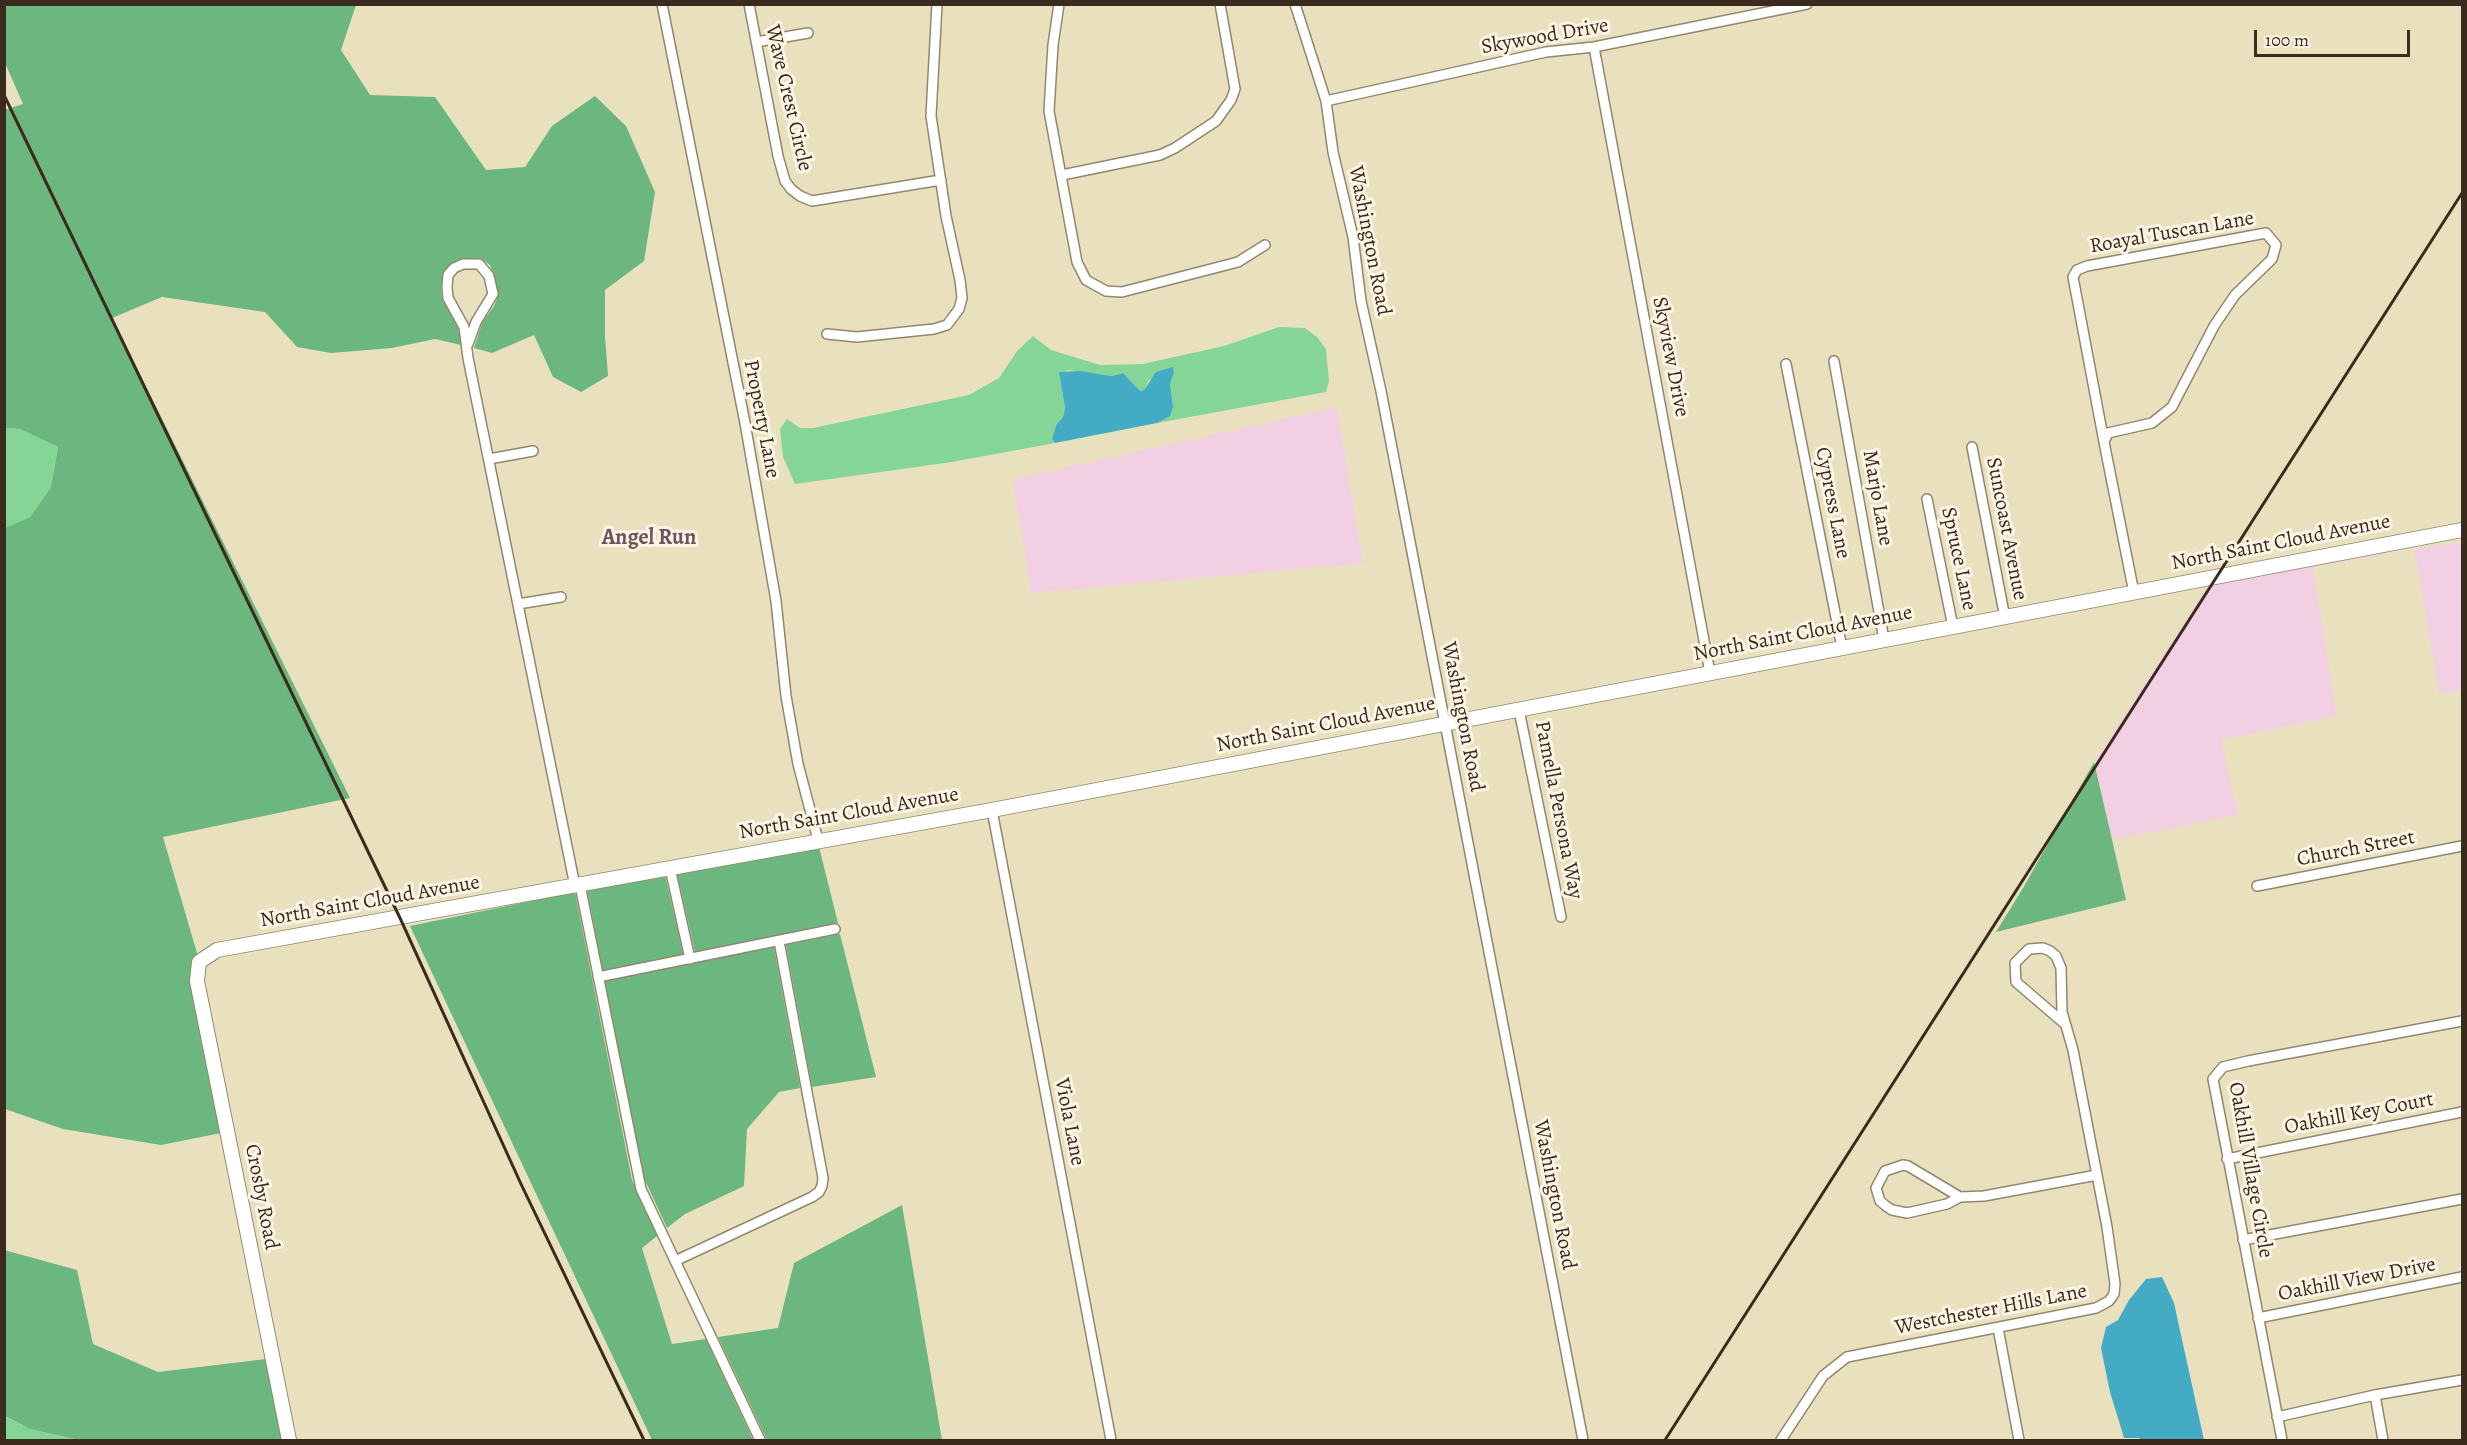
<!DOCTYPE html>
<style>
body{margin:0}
#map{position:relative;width:2467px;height:1445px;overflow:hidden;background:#e9e1be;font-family:Alegreya,serif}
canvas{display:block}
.frame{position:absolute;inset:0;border:6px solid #3b2a1e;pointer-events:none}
.scale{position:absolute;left:2254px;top:30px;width:156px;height:27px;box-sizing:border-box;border:3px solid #3b2a1e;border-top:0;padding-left:8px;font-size:18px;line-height:21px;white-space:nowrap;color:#3b2a1e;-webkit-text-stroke:4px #fcf5e5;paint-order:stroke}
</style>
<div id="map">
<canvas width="2467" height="1445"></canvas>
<div class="frame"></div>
<div class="scale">100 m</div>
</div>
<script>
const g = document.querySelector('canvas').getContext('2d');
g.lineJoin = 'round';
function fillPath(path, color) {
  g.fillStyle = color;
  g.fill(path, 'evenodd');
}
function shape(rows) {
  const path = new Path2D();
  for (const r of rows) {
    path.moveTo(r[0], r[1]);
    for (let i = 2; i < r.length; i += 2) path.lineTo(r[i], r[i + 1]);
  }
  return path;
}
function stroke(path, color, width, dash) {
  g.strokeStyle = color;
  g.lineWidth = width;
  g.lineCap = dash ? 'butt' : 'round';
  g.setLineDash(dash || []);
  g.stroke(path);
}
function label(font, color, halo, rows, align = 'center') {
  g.font = font + ' Alegreya,serif';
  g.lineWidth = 6;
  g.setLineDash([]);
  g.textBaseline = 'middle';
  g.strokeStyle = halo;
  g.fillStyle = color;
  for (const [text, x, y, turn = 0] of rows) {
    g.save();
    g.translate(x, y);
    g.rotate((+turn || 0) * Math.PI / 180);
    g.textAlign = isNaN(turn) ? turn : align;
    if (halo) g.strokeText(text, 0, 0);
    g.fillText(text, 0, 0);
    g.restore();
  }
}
fillPath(shape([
 [1337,407,1363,563,1031,593,1013,479],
 [2462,542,2462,689,2439,694,2415,554,2412,550],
 [2388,554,2316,566,2313,568,2336,712,2339,715,2221,740,2238,815,2112,840,2094,762,2210,583,2360,556]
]), '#f2cfe2');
fillPath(shape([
 [1279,327,1305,328,1317,337,1326,349,1329,381,1326,392,1157,423,1169,416,1173,407,1170,383,1174,373,1149,380,1144,390,1140,391,1123,373,1112,376,1067,370,1060,378,1065,408,1063,417,1056,425,1052,439,1055,443,952,462,795,484,783,457,780,429,787,419,800,428,813,428,969,395,999,378,1017,351,1033,336,1051,350,1100,365,1143,364,1224,346],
 [5,428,20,429,58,447,51,487,30,517,5,528],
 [4,1416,30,1429,79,1440,5,1440]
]), '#85d696');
fillPath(shape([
 [5,5,356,5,341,50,370,95,435,97,486,170,525,167,552,126,595,96,626,126,655,192,644,261,605,290,605,336,608,376,581,392,553,377,534,335,492,353,474,348,482,323,494,306,499,294,490,265,480,258,463,259,451,263,443,275,441,288,442,299,458,328,461,345,435,339,392,348,331,353,297,347,265,312,162,297,112,318,350,798,163,837,197,953,197,956,194,956,191,961,191,982,221,1133,161,1145,63,1129,5,1109,5,528,30,517,51,487,58,447,20,429,5,428,4,110,23,104,5,63],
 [2094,762,2126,900,1996,932,2023,888],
 [819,847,838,923,695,952,677,873],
 [665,875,683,954,603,971,587,889],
 [575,892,632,1180,657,1236,642,1248,672,1344,706,1339,753,1440,652,1440,410,926],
 [840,934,876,1077,812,1087,786,945],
 [774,947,800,1088,779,1092,747,1129,744,1186,685,1214,667,1228,644,1178,605,981],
 [902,1205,942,1440,767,1440,718,1337,778,1328,794,1263],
 [4,1250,77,1270,93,1344,158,1372,266,1359,283,1440,79,1440,30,1429,5,1416]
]), '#6cb77f');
fillPath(shape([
 [1173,367,1174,373,1170,383,1173,407,1170,416,1157,423,1055,443,1052,439,1056,425,1063,417,1065,408,1059,372,1079,371,1112,376,1123,373,1140,391,1144,390,1156,372],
 [2162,1277,2174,1303,2204,1440,2141,1440,2139,1438,2124,1438,2110,1392,2101,1348,2106,1327,2118,1320,2129,1300,2146,1279]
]), '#44abc4');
const street = shape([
 [662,4,745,423,776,601,786,696,798,764,818,840],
 [749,4,778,156,785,181,791,189,800,196,812,201,941,180],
 [1059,4,1053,45,1049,111,1077,262,1086,280,1106,291,1122,292,1238,262,1265,245],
 [1295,4,1326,101,1333,152,1353,237,1361,301,1381,391,1583,1440],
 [756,42,808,33],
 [1594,47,1710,673],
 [1326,101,1546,52,1594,47,1807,4],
 [1062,175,1160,155,1175,148,1216,121,1231,100,1235,89,1220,4],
 [827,334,857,337,934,329,947,325,959,309,962,298,960,280,946,216,931,116,937,4],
 [468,344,476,322,493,294,489,276,479,264,463,264,454,268,448,275,447,287,448,298,464,327,468,358,575,886],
 [1834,361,1884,640],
 [1786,364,1842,648],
 [2104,442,2073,277,2077,270,2087,266,2266,233,2276,245,2272,259,2235,295,2214,326,2172,407,2152,423,2108,433,2104,442,2134,593],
 [1972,447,2005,618],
 [489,459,533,451],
 [1927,499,1953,627],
 [518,604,561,597],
 [1519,710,1561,917],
 [992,810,1111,1440],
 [670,868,690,959],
 [580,885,641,1189,760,1440],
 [2257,886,2462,846],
 [598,977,835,929],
 [2227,1159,2462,1112],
 [1960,1197,1908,1166,1903,1165,1885,1171,1876,1188,1880,1201,1886,1206,1892,1210,1907,1213,1947,1204,1960,1197,1984,1196,2097,1175],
 [2243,1240,2462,1199],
 [675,1261,812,1197,819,1192,822,1186,823,1178,779,941],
 [2258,1318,2462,1277],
 [1998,1328,2019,1440],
 [2375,1395,2383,1440],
 [2277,1417,2375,1395,2462,1380],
 [1781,1440,1823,1376,1847,1357,2096,1308,2109,1301,2114,1294,2115,1284,2107,1227,2073,1050,2062,1012,2061,968,2056,956,2050,951,2043,948,2029,949,2015,963,2016,982,2065,1024],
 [2282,1440,2213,1079,2223,1067,2248,1061,2462,1021]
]);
const secondary = shape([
 [289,1440,197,981,199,962,217,950,992,810,2462,530]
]);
stroke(street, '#92866e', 12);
stroke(secondary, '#92866e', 16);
stroke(street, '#fff', 9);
stroke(secondary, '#fff', 14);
stroke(shape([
 [4,95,400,918,521,1184,644,1440],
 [1665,1440,2462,193]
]), '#3b2a1e', 3);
label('21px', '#3b2a1e', '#fcf5e5', [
 ["Skywood Drive",1545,37,-10],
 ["Wave Crest Circle",788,98,77],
 ["Roayal Tuscan Lane",2172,233,-10],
 ["Washington Road",1369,241,79],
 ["Skyview Drive",1670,357,79],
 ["Property Lane",761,419,79],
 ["Marjo Lane",1877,498,80],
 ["Cypress Lane",1832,503,79],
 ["Suncoast Avenue",2006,529,79],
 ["North Saint Cloud Avenue",2281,543,-11],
 ["Spruce Lane",1958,559,78],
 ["North Saint Cloud Avenue",1803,634,-11],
 ["Washington Road",1462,717,79],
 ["North Saint Cloud Avenue",1326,725,-11],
 ["Pamella Persona Way",1558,810,79],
 ["North Saint Cloud Avenue",849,814,-10],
 ["Church Street",2356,849,-11],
 ["North Saint Cloud Avenue",370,902,-10],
 ["Oakhill Key Court",2359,1114,-11],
 ["Viola Lane",1069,1122,79],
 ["Oakhill Village Circle",2250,1170,80],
 ["Washington Road",1554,1195,79],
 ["Crosby Road",261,1197,79],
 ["Oakhill View Drive",2357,1280,-11],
 ["Westchester Hills Lane",1991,1310,-11]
]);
label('bold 22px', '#6c545c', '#fcf5e5', [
 ["Angel Run",649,539]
]);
</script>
